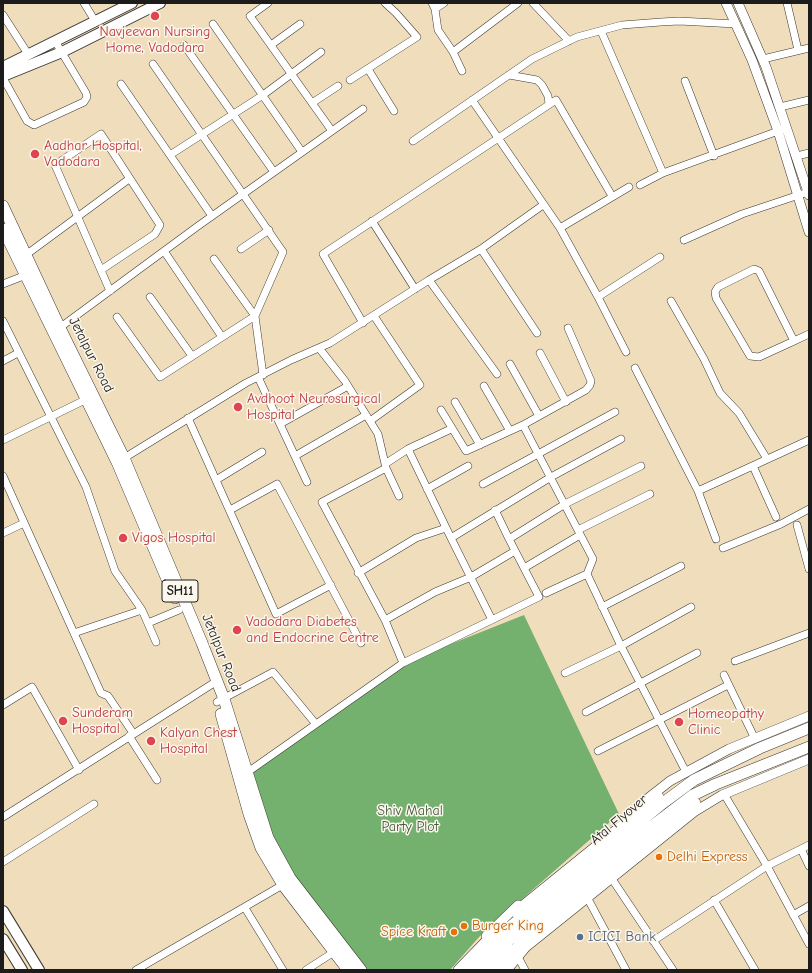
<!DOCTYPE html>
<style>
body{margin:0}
#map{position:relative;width:812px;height:973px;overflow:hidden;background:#f0ddbb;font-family:"Comic Neue",sans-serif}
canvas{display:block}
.frame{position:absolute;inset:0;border:4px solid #1c1c1c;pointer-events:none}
</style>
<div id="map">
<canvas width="812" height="973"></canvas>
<div class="frame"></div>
</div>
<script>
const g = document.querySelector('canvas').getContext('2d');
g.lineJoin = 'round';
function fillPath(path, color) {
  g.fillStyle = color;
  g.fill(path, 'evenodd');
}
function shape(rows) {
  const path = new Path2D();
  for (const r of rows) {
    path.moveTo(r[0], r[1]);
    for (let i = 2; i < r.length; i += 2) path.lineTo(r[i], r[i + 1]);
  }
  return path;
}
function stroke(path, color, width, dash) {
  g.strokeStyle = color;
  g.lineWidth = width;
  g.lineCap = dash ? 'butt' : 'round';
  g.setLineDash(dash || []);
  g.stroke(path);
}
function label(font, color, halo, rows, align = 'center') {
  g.font = font + ' "Comic Neue",sans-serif';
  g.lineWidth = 3;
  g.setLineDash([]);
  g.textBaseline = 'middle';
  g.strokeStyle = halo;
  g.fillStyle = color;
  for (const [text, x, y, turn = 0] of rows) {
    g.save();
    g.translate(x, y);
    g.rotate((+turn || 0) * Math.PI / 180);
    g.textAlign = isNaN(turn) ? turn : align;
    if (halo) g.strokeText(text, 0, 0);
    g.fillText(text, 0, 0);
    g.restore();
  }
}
fillPath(shape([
 [524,615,619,814,479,937,450,970,354,970,286,875,244,772,403,663]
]), '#74b06e');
const minor = shape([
 [84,3,95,21],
 [268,3,250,16,332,131],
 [432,3,435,9,438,30,453,52,518,3],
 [533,3,569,41],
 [787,3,798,50],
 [435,9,444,3],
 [3,15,28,54],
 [213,24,302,152],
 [601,31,663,173],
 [184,45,274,172],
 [271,45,300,24],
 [453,52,462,71],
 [763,59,809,48],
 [368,69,394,111],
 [509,75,537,80,542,85,548,96,549,104],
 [3,78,27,121,34,125,84,102,87,97,86,93,55,41],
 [350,80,417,37,396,13,385,3],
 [685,81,714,156],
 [121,84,212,216],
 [472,100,560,228,598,297,626,352],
 [312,103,338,86],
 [780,107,809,100],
 [413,141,532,59,577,37,622,25,661,22,679,21,736,24],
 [170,155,263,95,321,52],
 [797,156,809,153],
 [640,185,663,173,781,130],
 [372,221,415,289],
 [560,228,629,187],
 [684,240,742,214,808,192],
 [241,249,269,230],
 [481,249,537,333],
 [164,251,222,337],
 [23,257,129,179],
 [214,259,255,316,263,375],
 [101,270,155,234,160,225,101,134,55,165,110,291],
 [429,280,497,374],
 [3,284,26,275],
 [150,297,192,356],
 [598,297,660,257],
 [671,301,704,359,720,393,739,413,767,459],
 [117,317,160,377,255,316,283,252,153,64],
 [3,321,86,487,115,571,142,610],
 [363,323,323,254,556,100,612,196],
 [58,329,198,226,363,109],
 [794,341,759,271,754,269,718,287,715,292,716,298,750,356,759,357,794,341,809,334],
 [319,348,345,381,378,434,386,468,399,496],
 [540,353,566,402],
 [3,361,18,353],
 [510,364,539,416],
 [635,368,698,491,716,539],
 [258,377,307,482],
 [484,386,510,431],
 [455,402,480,445],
 [441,410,466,451,523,425,586,390,590,385,591,381,568,328],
 [188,418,276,614,331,585],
 [370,421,420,385,374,316],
 [280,424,348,386],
 [523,425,593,559,587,574,546,593],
 [3,440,89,398],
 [408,449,451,429],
 [295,456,366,415],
 [121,460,246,383,291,360,330,343,429,280,481,249,543,205],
 [385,464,408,449,451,538,551,477,621,439],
 [753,466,776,517],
 [386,468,322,502,385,620,403,663],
 [3,476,101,693,108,696,133,733],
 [216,480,262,452],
 [483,484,615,412],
 [427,489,468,466],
 [698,491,809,440],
 [230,510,277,484,361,643],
 [495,510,509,539],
 [797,525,809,569],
 [578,530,650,494],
 [3,533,24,523],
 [451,538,492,620],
 [723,548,781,524,809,509],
 [524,568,580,535],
 [358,573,416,538,446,528],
 [587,574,621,646,686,772],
 [602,607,681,566],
 [385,620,435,592,471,577,515,551],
 [148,623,179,610],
 [74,633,142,610,156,642],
 [735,661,809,633],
 [565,673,621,646,691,607],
 [724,675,755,739],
 [217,702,273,672,315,723],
 [3,705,32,687,79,770],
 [586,712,697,653],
 [129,736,157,780],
 [598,751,728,685],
 [245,774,403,663,539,597,509,539,565,504,641,466],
 [724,794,767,866],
 [3,817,217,681],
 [801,849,809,866],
 [3,862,94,804],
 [767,866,809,944],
 [612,879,673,970],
 [588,899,626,970],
 [714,900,755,970],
 [245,908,283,970],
 [793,915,809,906],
 [653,941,767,866,809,845],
 [518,957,525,970],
 [136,970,286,883],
 [306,970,334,952]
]);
const tertiary = shape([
 [726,3,752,60,778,131,809,232],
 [738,3,766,67,809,195],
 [647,799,670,781,729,749,809,716],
 [486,936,518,905],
 [507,970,526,947,694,812,722,795,809,759]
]);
const secondary = shape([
 [3,67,132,3],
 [3,76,62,52,160,3],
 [3,911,39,970],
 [3,939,22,970]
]);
const primary = shape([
 [3,206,60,328,124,458,202,643,224,699,268,838,290,878,361,970],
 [3,229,117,462,175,598],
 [221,714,249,814,261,848,283,885,348,970],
 [516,912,658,797],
 [459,970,495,933],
 [472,970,504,932,522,917,663,803,694,780,760,748,809,728],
 [485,970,509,940,601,865,693,795,716,784,809,747],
 [497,970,527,937,656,832,695,803]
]);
stroke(minor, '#3c3934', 8);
stroke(tertiary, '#3c3934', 10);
stroke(secondary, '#3c3934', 12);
stroke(primary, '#3c3934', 12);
stroke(minor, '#fff', 7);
stroke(tertiary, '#fff', 9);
stroke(secondary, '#fff', 10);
stroke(primary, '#fff', 11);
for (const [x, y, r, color] of [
 [155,16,5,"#e0444e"],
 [35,154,5,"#e0444e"],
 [238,407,5,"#e0444e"],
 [123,538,5,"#e0444e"],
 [237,630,5,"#e0444e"],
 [63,721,5,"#e0444e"],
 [679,722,5,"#e0444e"],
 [151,741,5,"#e0444e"],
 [659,857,4,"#e8710a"],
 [464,926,4,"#e8710a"],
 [454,932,4,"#e8710a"],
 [580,937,4,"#5c6f8a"]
]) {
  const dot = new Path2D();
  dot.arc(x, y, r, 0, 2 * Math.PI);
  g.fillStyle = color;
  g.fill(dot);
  stroke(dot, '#fbf7ec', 1.5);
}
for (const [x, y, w] of [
 [180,591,36]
]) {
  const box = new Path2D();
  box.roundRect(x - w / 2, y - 11, w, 22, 3);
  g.fillStyle = '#fbf7ec';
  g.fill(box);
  stroke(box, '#1c1c1c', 1);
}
label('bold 13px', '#1c1c1c', null, [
 ["SH11",180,591]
]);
label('14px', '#be3a42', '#fbf7ec', [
 ["Navjeevan Nursing",155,32,"center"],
 ["Home, Vadodara",155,48,"center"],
 ["Aadhar Hospital,",44,146],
 ["Vadodara",44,162],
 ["Avdhoot Neurosurgical",247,399],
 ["Hospital",247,415],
 ["Vigos Hospital",132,538],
 ["Vadodara Diabetes",246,622],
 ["and Endocrine Centre",246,638],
 ["Sunderam",72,713],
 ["Hospital",72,729],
 ["Homeopathy",688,714],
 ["Clinic",688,730],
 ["Kalyan Chest",160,733],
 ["Hospital",160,749]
], 'left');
label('14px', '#1c1c1c', '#fbf7ec', [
 ["Jetalpur Road",91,355,63],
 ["Jetalpur Road",221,653,68],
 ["Atal Flyover",619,820,-40]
]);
label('14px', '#455a3f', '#fbf7ec', [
 ["Shiv Mahal",410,811],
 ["Party Plot",410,827]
]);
label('14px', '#c56008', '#fbf7ec', [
 ["Delhi Express",667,857],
 ["Burger King",472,926],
 ["Spice Kraft",446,932,"right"]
], 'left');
label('14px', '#4e5e75', '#fbf7ec', [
 ["ICICI Bank",588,937]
], 'left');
</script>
